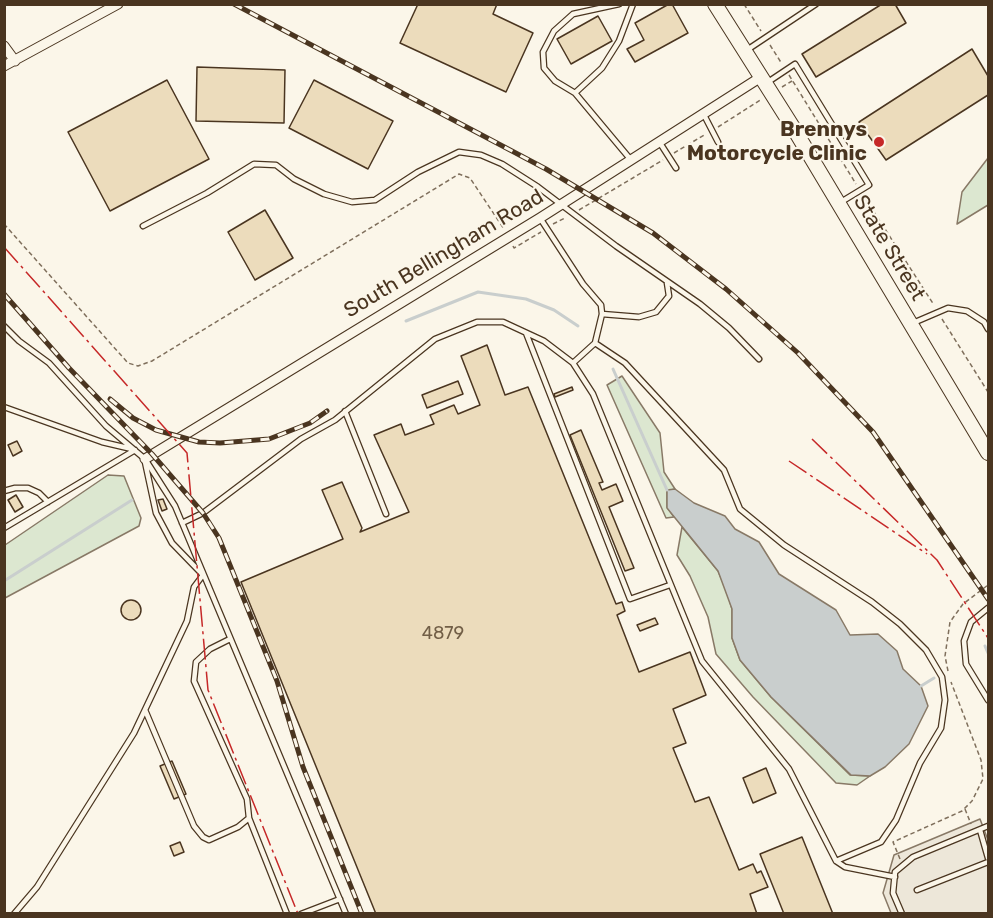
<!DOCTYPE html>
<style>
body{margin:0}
#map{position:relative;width:993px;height:918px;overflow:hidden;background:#fbf6e9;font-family:Rubik,sans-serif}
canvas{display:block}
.frame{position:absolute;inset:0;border:6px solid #4a3520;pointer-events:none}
</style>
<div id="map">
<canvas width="993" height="918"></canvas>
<div class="frame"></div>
</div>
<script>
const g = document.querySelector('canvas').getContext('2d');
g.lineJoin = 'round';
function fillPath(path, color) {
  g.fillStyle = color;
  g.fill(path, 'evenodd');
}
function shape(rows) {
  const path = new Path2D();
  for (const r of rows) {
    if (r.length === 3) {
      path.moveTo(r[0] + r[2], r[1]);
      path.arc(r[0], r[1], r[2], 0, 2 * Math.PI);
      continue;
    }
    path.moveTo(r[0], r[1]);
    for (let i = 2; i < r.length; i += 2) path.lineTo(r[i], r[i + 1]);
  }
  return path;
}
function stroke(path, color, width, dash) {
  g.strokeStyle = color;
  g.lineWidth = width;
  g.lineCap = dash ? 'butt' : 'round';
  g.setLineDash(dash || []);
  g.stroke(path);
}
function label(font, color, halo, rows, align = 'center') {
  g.font = font + ' Rubik,sans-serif';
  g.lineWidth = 4.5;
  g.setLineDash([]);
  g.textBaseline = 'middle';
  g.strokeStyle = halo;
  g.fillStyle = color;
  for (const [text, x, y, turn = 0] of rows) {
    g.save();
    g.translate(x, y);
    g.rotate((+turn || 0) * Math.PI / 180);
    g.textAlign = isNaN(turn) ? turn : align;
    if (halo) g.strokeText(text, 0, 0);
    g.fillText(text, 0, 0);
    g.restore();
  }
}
const green = shape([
 [988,158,988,205,957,224,962,192,988,158],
 [622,376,660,433,664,472,675,489,667,491,667,507,674,517,666,518,607,385,622,376],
 [108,475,124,476,141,518,139,526,5,598,5,545,108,475],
 [682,527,718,571,727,592,732,609,732,638,740,660,771,697,850,775,870,776,857,785,836,783,753,697,716,654,708,617,690,576,677,555,682,527]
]);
fillPath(green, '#dce7d0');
stroke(green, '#887966', 1.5);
const parking = shape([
 [980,819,988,840,988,913,891,913,883,893,894,855,980,819]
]);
fillPath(parking, '#ede7d9');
stroke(parking, '#887966', 1.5);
const water = shape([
 [675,489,694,503,725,516,735,529,759,542,779,574,836,610,850,635,878,634,897,651,903,669,921,686,928,706,909,744,885,767,870,776,851,775,771,697,740,660,732,638,732,609,718,571,667,508,667,490,675,489]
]);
fillPath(water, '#c9cecd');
stroke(water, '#887966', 1.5);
stroke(shape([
 [406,321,478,292,526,299,554,310,578,326],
 [613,369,667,490],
 [4,581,132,500],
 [985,646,988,653],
 [921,686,934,678]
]), '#c9cecd', 3);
const building = shape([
 [418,4,497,4,493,14,533,33,506,92,400,43,418,4],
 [669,4,672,4,688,33,635,62,627,49,644,40,635,23,669,4],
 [882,4,895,4,906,23,816,77,802,54,882,4],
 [598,16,612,41,571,64,557,39,598,16],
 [972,49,988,76,988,95,886,160,859,122,972,49],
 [197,67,285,70,284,123,196,121,197,67],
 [167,80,209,159,110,211,68,132,167,80],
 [314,80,393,121,368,169,289,128,314,80],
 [265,210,293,258,255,280,228,232,265,210],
 [487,345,505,395,528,387,616,604,622,602,625,611,617,615,639,672,690,652,706,695,673,709,686,743,673,748,695,802,709,797,739,870,753,864,757,873,761,871,768,887,750,894,757,914,376,914,241,582,343,539,322,490,342,482,362,528,360,532,409,512,374,435,401,424,405,435,434,424,430,415,454,405,458,414,480,405,461,356,487,345],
 [458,381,463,394,427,408,422,395,458,381],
 [572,387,573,390,555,397,554,394,572,387],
 [581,430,603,482,599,483,602,490,616,484,623,501,609,507,634,568,625,571,570,435,581,430],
 [17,441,22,451,13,456,8,445,17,441],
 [16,495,23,507,15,512,8,500,16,495],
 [163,499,167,509,162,511,158,500,163,499],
 [131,610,10],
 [655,618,658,624,640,631,637,625,655,618],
 [172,761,186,794,174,799,160,766,172,761],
 [766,768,776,793,753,803,743,778,766,768],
 [802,837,833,914,784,914,760,854,802,837],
 [180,842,184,852,174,856,170,846,180,842]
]);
fillPath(building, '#ecdcbc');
stroke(building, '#4a3520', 1.5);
const service = shape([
 [619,4,573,14,554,31,543,52,544,68,555,81,575,93,631,160],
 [747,50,816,4],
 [768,82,795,64,869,185,841,202],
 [575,93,602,68,619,41,633,4],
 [703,113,718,142],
 [660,143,676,168],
 [540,218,583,284,601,305,602,314,595,343,573,363],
 [143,226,207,193,254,164,276,165,294,179,324,194,352,202,375,200,418,172,459,152,481,155,502,164,538,187,616,246,700,304,729,328,759,359],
 [602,314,639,317,656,312,669,296,667,283],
 [913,323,948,308,967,311,984,322,988,329],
 [4,326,19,341,49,363,106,426,145,459,175,506,346,914],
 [526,333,630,599,670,585],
 [595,343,625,363,724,470,740,509,784,545,872,602,900,624,926,650,942,677,945,700,941,728,920,763,896,820,881,842,836,861],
 [4,407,102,442,132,449],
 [345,411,386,514],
 [4,491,15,488,28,488,39,493,48,502],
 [182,523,203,513,301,439,335,420,435,339,477,322,503,322,544,341,573,363,593,394,702,661,789,769,836,861,845,867,895,877],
 [4,528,135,450],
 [988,608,971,622,964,641,966,664,988,700],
 [145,710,194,826,203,837,209,840,238,827,249,818,247,799,194,681,196,662,210,649,230,639],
 [249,818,287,914],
 [980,830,988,858],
 [917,890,988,862],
 [14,914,37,887,134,733,187,621,194,587,203,575,172,543,156,513,145,462],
 [301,914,340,899],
 [902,914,893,893,895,872,913,857,988,826]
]);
const minor = shape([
 [4,46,15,61],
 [4,66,118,4],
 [145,459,540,218,761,77]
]);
const primary = shape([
 [715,4,794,129,988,453]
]);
stroke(service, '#4a3520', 7);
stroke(minor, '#4a3520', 11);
stroke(primary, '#4a3520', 16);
stroke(shape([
 [744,4,761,31],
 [770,45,782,64],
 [789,75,856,184],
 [782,87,792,81],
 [718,127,762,99],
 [674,153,706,134],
 [865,198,934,305],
 [579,210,663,160],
 [4,224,128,363,138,366,152,361,459,174,470,178,504,229],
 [553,224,565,218],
 [513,246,514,248,541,232],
 [942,319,988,392],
 [948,671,945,656,950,622,963,604,988,585],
 [965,809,971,824],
 [900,859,893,842,962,811,972,801,983,779,981,760,951,682]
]), '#7f6f5c', 1.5, [4.5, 3]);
stroke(service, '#fbf6e9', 4.5);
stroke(minor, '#fbf6e9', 9);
stroke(primary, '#fbf6e9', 14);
const rail = shape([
 [234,4,546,169,653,233,726,289,798,353,873,432,988,599],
 [4,294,69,368,152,454,203,513,219,538,277,681,303,767,362,914],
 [110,399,133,418,156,430,199,442,220,443,269,439,310,423,327,411]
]);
stroke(rail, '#4a3520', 5);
stroke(rail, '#fbf6e9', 3, [9]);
stroke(shape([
 [4,247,187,453,208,690,298,914],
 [812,439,937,560,988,638],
 [789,461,927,554]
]), '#c62828', 1.5, [21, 4.5, 3, 4.5]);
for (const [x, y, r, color] of [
 [879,142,6,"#c62828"]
]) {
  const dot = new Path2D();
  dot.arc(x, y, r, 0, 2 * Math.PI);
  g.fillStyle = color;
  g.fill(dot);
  stroke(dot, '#fbf6e9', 2);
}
label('18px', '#725f47', null, [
 ["4879",443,634]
]);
label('bold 21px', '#4a3520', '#fbf6e9', [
 ["Brennys",867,130],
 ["Motorcycle Clinic",867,154]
], 'right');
label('21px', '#4a3520', '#fbf6e9', [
 ["State Street",889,248,59],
 ["South Bellingham Road",444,254,-31]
]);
</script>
